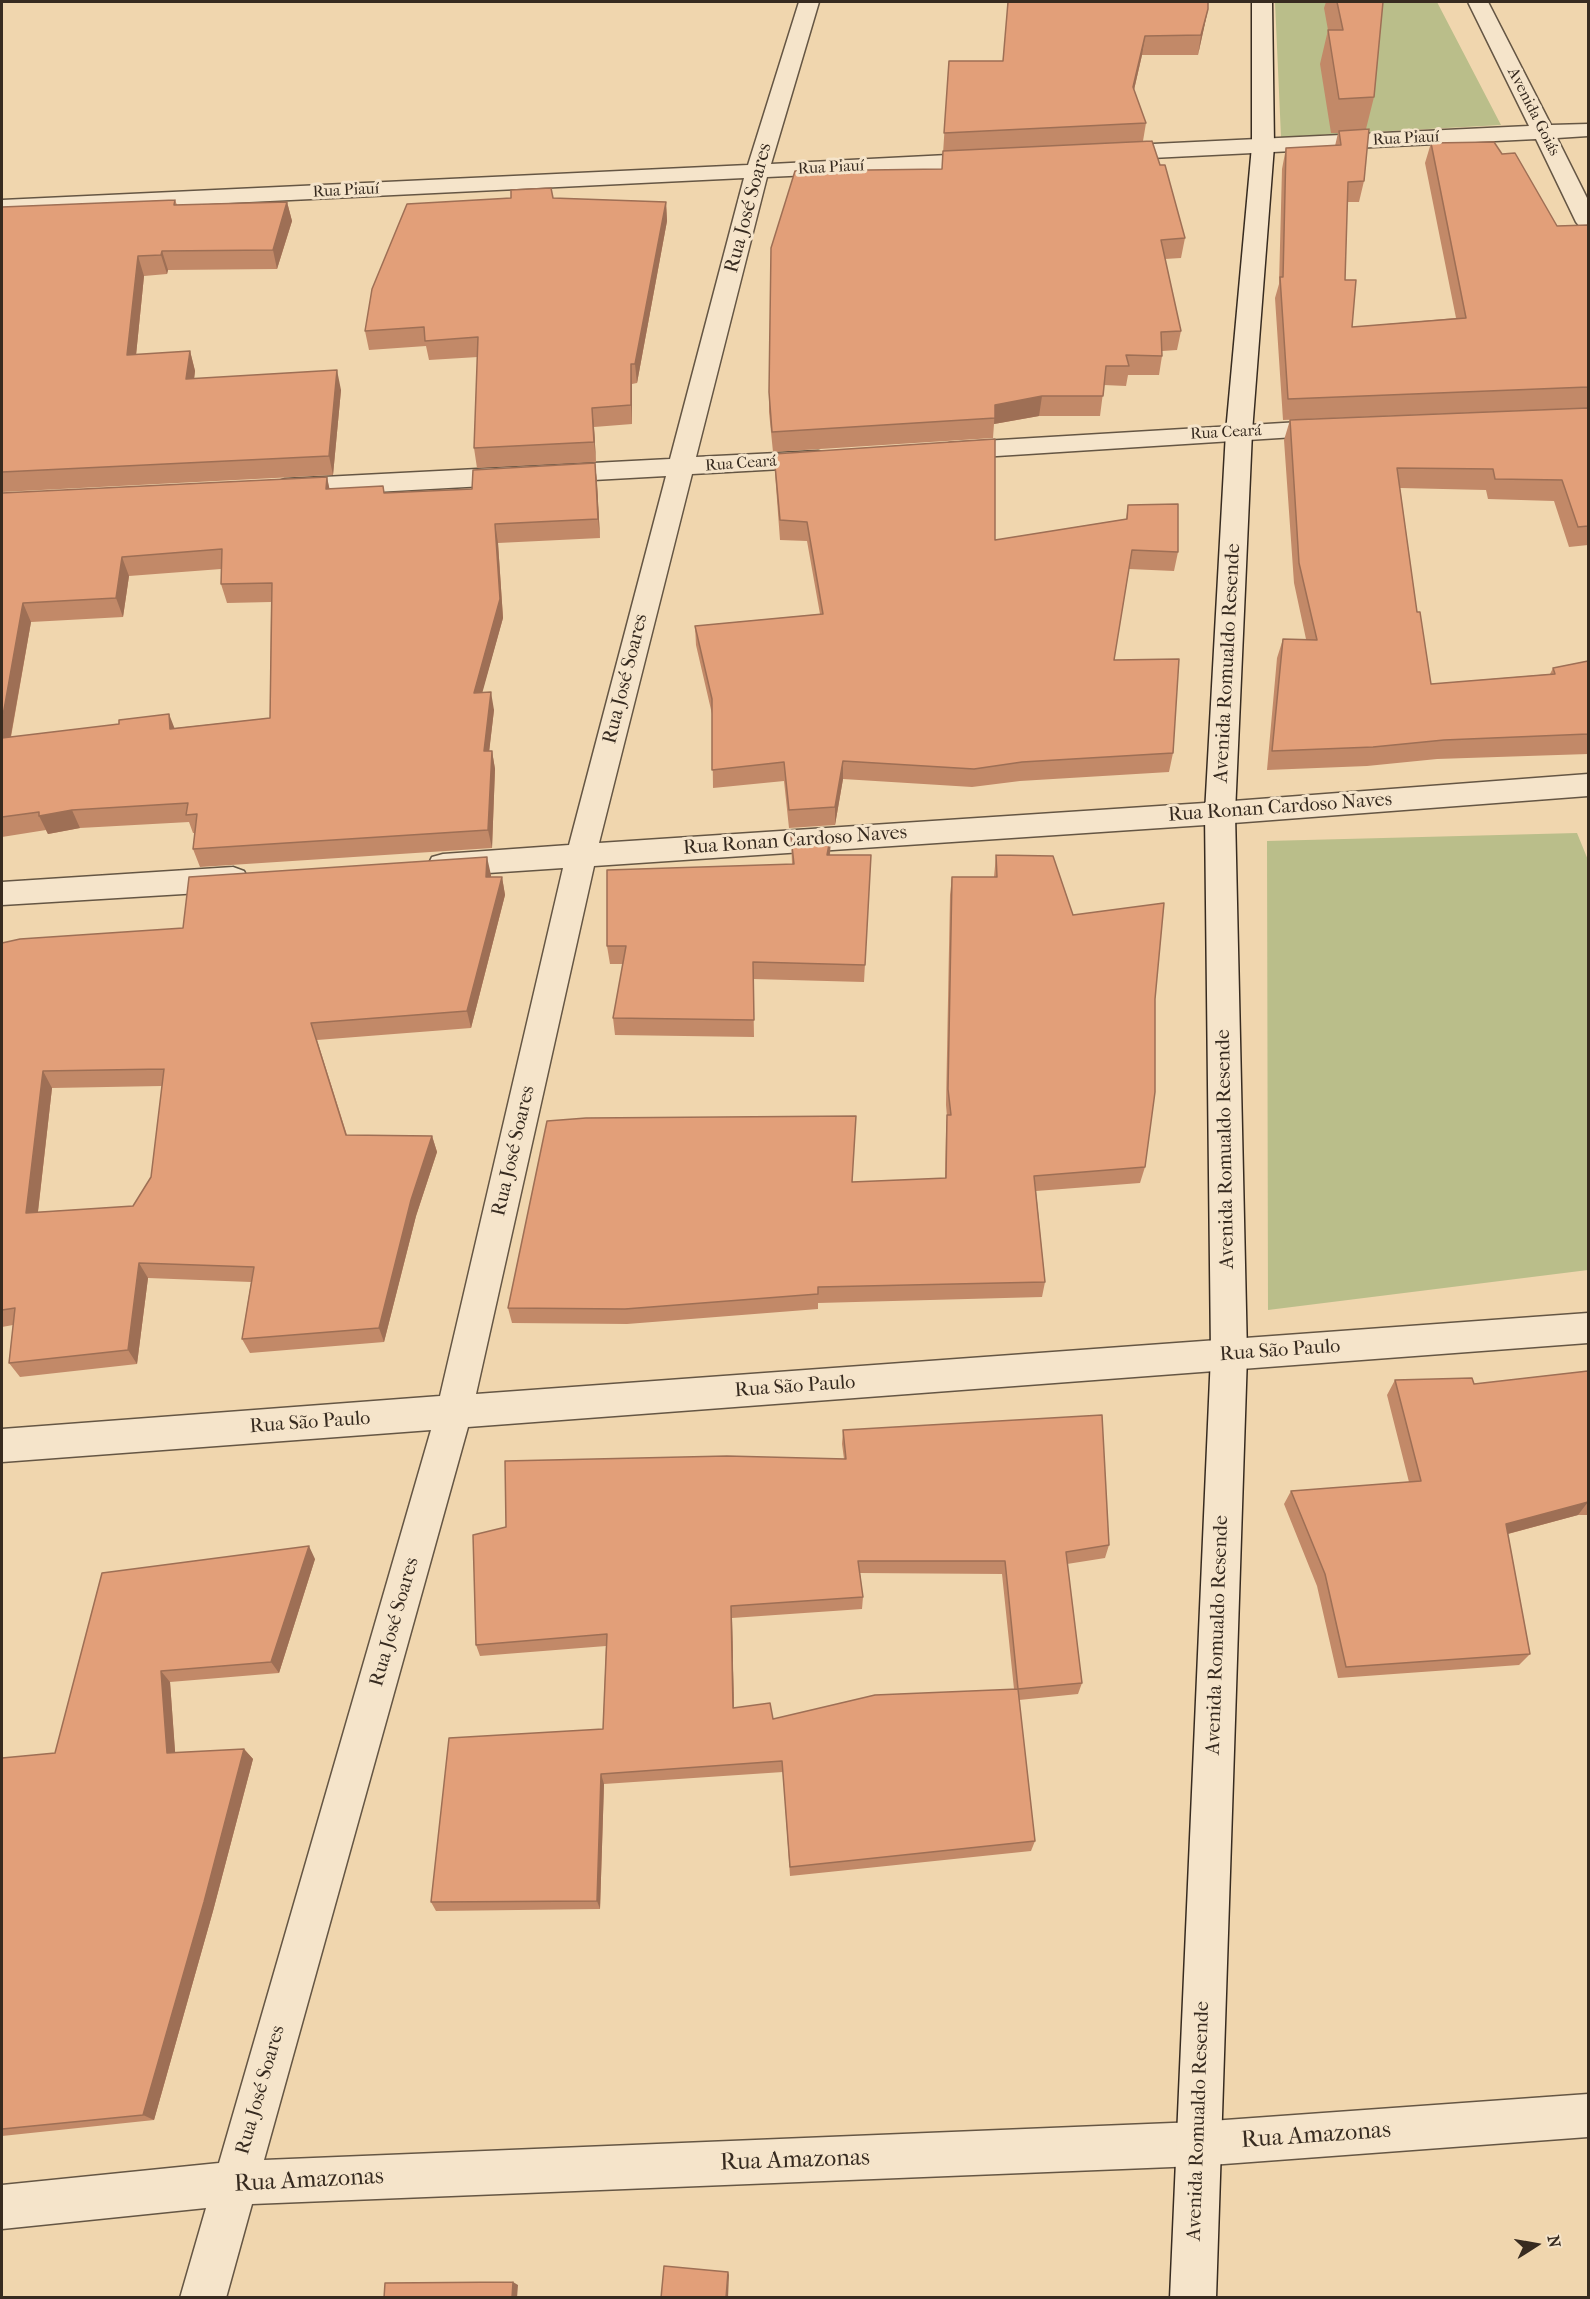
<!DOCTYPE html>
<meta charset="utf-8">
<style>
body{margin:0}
#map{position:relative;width:1590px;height:2299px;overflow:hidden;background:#f0d6ae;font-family:"IM FELL French Canon",serif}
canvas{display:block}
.frame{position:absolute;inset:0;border:3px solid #372b20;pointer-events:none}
.north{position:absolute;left:1506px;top:2215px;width:60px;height:60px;-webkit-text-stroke:4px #f5e4ca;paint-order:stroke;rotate:79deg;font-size:16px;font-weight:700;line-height:24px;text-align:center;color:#372b20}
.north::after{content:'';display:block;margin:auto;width:21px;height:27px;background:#372b20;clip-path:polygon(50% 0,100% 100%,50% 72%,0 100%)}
</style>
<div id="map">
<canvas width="1590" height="2299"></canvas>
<div class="frame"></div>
<div class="north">N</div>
</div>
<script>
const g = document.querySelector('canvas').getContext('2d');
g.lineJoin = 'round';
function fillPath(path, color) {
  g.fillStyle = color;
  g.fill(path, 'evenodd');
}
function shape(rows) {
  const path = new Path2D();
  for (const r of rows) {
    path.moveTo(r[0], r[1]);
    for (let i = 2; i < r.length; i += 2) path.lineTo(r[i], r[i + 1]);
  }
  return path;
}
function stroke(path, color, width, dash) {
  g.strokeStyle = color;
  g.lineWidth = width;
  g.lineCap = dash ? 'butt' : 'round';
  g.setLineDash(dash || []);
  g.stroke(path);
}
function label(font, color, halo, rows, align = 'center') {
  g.font = font + ' "IM FELL French Canon",serif';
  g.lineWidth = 6;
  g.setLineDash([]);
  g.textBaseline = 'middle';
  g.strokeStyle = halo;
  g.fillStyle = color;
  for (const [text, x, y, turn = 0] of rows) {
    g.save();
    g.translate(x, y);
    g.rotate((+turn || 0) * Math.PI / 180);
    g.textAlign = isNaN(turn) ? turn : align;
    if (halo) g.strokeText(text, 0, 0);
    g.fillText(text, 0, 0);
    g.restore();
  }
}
fillPath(shape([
 [1275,2,1437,2,1501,125,1281,137],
 [1577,833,1588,860,1588,1270,1268,1310,1267,841]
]), '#babe8a');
const street = shape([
 [799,2,819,2,771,164,987,153,995,155,998,160,995,165,987,167,767,177,696,457,818,451,827,453,831,459,827,465,818,467,692,474,599,843,1220,802,1588,774,1588,796,1220,824,594,866,476,1394,1588,1313,1588,1343,468,1427,264,2160,1197,2122,1588,2094,1588,2137,1197,2166,252,2204,226,2298,180,2298,206,2208,2,2229,2,2185,219,2163,431,1430,2,1462,2,1429,440,1396,563,868,443,876,432,873,428,865,432,857,443,854,569,845,666,476,285,497,276,494,272,488,276,482,285,479,670,459,744,178,2,214,2,200,748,165,799,2],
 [1468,2,1488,2,1551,125,1588,124,1588,136,1557,138,1588,200,1588,229,1580,227,1576,222,1536,139,1111,160,1103,158,1100,153,1103,148,1111,146,1529,126,1468,2],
 [1333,420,1342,422,1346,428,1342,434,950,459,941,457,937,451,941,445,950,443,1333,420],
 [233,867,244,871,248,879,244,887,233,891,2,905,2,882,233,867]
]);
const secondary = shape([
 [1252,2,1272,2,1274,146,1252,432,1235,813,1247,1355,1216,2298,1170,2298,1211,1355,1205,813,1226,432,1252,146,1252,2]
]);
stroke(street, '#655644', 3);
stroke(secondary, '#372b20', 3);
fillPath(street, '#f5e4ca');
fillPath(secondary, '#f5e4ca');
fillPath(shape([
 [1326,2,1383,2,1374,97,1366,129,1364,181,1359,202,1347,202,1345,280,1352,327,1456,318,1425,163,1431,143,1502,154,1557,226,1588,225,1588,545,1569,547,1554,501,1488,499,1486,490,1400,488,1417,612,1431,684,1550,674,1553,668,1588,661,1588,754,1437,759,1367,766,1267,770,1277,658,1283,639,1306,639,1294,583,1284,440,1290,420,1588,408,1283,420,1275,298,1279,284,1282,169,1286,148,1335,146,1338,133,1331,133,1320,64,1328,30,1324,8],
 [1208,9,1198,55,1142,55,1134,90,1146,123,1143,141,1185,238,1181,258,1165,259,1181,331,1177,350,1162,351,1162,356,1159,375,1128,375,1126,386,1104,385,1100,416,1039,416,994,424,993,438,773,452,769,412,769,392,942,169,949,61,1003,61],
 [553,198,666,202,667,221,637,383,632,384,632,424,594,427,596,462,477,468,474,448,478,357,429,360,426,346,369,350,365,331],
 [175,200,177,205,287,202,292,221,277,269,168,270,167,274,144,276,136,355,190,351,195,371,194,378,341,390,333,475,2,492,2,207],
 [774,454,995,540,1126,519,1128,505,1178,552,1174,571,1129,569,1114,660,1173,753,1169,772,1020,781,972,787,843,779,835,825,789,828,784,781,713,788,712,714,696,645,695,626,820,614,807,541,780,540,775,473],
 [595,463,597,483,600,538,498,543,503,618,482,692,494,710,489,751,492,751,495,769,492,848,200,867,193,849,195,833,193,833,189,822,80,828,48,834,46,830,2,837,2,493,327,477,329,489,385,493,472,489],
 [221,569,221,584,227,603,271,602,270,718,175,728,11,737,31,622,123,617,129,576],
 [831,834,830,855,871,855,864,982,753,979,754,1037,615,1035,613,1018,623,964,610,964,607,946,792,864,791,837],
 [996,855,1073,915,1155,999,1145,1167,1140,1183,1036,1191,1045,1282,1042,1297,818,1303,818,1309,627,1324,512,1323,508,1308,853,1182,945,1179,946,1131,947,1117,946,1105,950,895,952,877,994,877],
 [491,875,491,877,502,877,505,895,471,1028,317,1040,347,1135,432,1136,437,1152,416,1216,384,1342,250,1353,242,1339,251,1282,148,1278,137,1364,20,1377,9,1363,13,1325,2,1327,2,943,183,928],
 [162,1086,151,1177,133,1206,38,1212,52,1088],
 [1588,1371,1588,1515,1578,1515,1508,1534,1530,1654,1519,1665,1338,1678,1317,1586,1284,1504,1291,1491,1409,1482,1387,1395,1395,1380,1474,1384],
 [843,1430,1109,1545,1105,1558,1067,1564,1082,1683,1078,1694,1019,1700,1035,1841,1031,1851,790,1876,783,1772,604,1784,600,1909,436,1911,431,1902,603,1729,606,1646,480,1656,476,1645,844,1459,842,1444],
 [860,1573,1002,1574,1014,1689,773,1719,734,1708,732,1618,862,1609,863,1597],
 [315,1559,279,1673,170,1682,175,1753,244,1749,253,1759,213,1911,154,2120,2,2136,2,1758,55,1753,102,1573]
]), '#c28968');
fillPath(shape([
 [1208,9,1204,28,1198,55,1201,35],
 [1145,36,1142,55,1130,107,1133,87],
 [287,202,292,221,277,269,273,250],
 [666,202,667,221,637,383,635,364],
 [162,251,168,270,167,274,161,255],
 [138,256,144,276,134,375,127,355],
 [190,351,195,371,192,398,186,379],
 [631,364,632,384,632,424,631,405],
 [337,370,341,390,333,475,329,456],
 [1042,396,1039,416,994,424,995,405],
 [592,408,594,427,596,462,594,442],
 [595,463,597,483,600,538,598,519],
 [327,477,331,496,326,489],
 [495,524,498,543,503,618,477,712,474,693],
 [122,557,129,576,123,617,116,598],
 [23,603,31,622,7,757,2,745,2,721],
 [491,692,494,710,487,770,484,751],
 [169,714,176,732,170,729],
 [492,751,495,769,492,848,488,830],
 [843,761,843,779,835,825,835,807],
 [72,810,80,828,48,834,39,816],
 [831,834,830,852,827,873,827,855],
 [487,857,491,875,490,895,486,877],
 [502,877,505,895,471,1028,467,1011],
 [43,1071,52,1088,36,1228,26,1213],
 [432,1136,437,1152,416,1216,384,1342,379,1328,411,1200],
 [139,1263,148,1278,137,1364,128,1350],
 [1588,1502,1578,1515,1496,1537,1506,1524],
 [309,1546,315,1559,279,1673,271,1662],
 [731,1606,732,1618,734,1719,733,1708],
 [161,1671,170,1682,176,1764,167,1753],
 [244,1749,253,1759,213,1911,154,2120,143,2115],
 [601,1774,604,1784,600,1909,597,1901],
 [728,2272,729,2275,728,2298,726,2298],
 [513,2282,518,2285,517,2298,512,2298]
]), '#9e6f55');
const building = shape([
 [1008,2,1208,2,1208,9,1201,35,1145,36,1133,87,1146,123,944,133,949,61,1003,61,1008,2],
 [1337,2,1383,2,1374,97,1339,99,1328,30,1343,30,1337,2],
 [1369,129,1364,181,1348,182,1345,280,1356,280,1352,327,1466,318,1431,143,1494,142,1502,154,1515,153,1557,226,1588,225,1588,387,1288,399,1280,277,1283,277,1286,148,1341,145,1339,131,1369,129],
 [1152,141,1160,165,1165,165,1185,238,1161,240,1181,331,1161,332,1162,356,1126,355,1129,366,1106,366,1103,396,1042,396,995,405,995,418,772,432,769,392,771,248,795,171,942,169,943,151,1152,141],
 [551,188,553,198,666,202,635,364,631,364,631,405,592,408,594,442,474,448,478,337,425,341,424,327,365,331,372,289,407,204,511,198,511,190,551,188],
 [175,200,174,205,287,202,273,250,162,251,161,255,138,256,127,355,190,351,186,379,337,370,329,456,2,472,2,207,175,200],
 [1588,408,1588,526,1578,527,1562,480,1495,479,1493,469,1397,468,1417,612,1420,612,1431,684,1555,674,1553,668,1588,661,1588,734,1444,740,1373,747,1272,751,1283,639,1317,640,1299,563,1290,420,1588,408],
 [995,439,995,540,1127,519,1128,505,1178,504,1178,552,1132,550,1114,660,1179,659,1173,753,1022,762,974,769,843,761,835,807,789,810,784,762,712,770,712,699,695,626,823,614,807,522,780,520,774,454,995,439],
 [595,463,598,519,495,524,500,599,474,693,491,692,484,751,492,751,488,830,193,849,197,814,186,815,188,803,72,810,39,816,39,812,2,817,2,738,119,724,119,720,169,714,170,729,270,718,272,583,221,584,222,549,122,557,116,598,23,603,2,721,2,493,327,477,326,489,383,486,384,493,472,489,473,470,595,463],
 [831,834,827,855,871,855,865,965,753,962,754,1020,613,1018,626,946,607,946,607,870,794,864,791,837,831,834],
 [996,855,1053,856,1073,915,1164,903,1155,999,1155,1092,1145,1167,1034,1176,1045,1282,818,1287,818,1294,625,1309,508,1308,547,1121,586,1118,856,1116,852,1182,946,1178,947,1115,951,1115,948,1089,952,877,997,877,996,855],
 [487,857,486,877,502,877,467,1011,311,1023,346,1135,432,1136,411,1200,379,1328,242,1339,254,1267,139,1263,128,1350,9,1363,15,1308,2,1310,2,943,20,939,183,928,189,877,487,857],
 [164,1069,151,1177,133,1206,26,1213,43,1071,164,1069],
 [1588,1371,1588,1502,1506,1524,1530,1654,1346,1667,1325,1574,1291,1491,1421,1481,1395,1380,1472,1378,1474,1384,1588,1371],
 [1102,1415,1109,1545,1066,1552,1082,1683,1018,1689,1035,1841,790,1867,782,1761,601,1774,597,1901,431,1902,449,1738,603,1729,607,1634,476,1645,473,1535,506,1527,505,1461,727,1456,846,1459,843,1430,1102,1415],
 [858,1561,1005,1561,1018,1689,875,1695,773,1719,770,1703,733,1708,731,1606,863,1597,858,1561],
 [309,1546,271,1662,161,1671,167,1753,244,1749,204,1902,143,2115,2,2129,2,1758,55,1753,102,1573,309,1546],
 [664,2266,728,2272,726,2298,661,2298,664,2266],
 [513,2282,512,2298,384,2298,385,2283,513,2282]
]);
fillPath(building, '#e29f79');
stroke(building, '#9e6f55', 1.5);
label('16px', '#372b20', '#f5e4ca', [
 ["Avenida Goiás",1533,112,63],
 ["Rua Piauí",1406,139,-3],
 ["Rua Piauí",831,168,-3],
 ["Rua Piauí",346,191,-3],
 ["Rua Ceará",1226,433,-3],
 ["Rua Ceará",741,464,-4]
]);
label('20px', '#372b20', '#f5e4ca', [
 ["Rua José Soares",749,208,-75],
 ["Avenida Romualdo Resende",1228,663,-87],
 ["Rua José Soares",626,679,-76],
 ["Rua Ronan Cardoso Naves",1280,808,-4],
 ["Rua Ronan Cardoso Naves",795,841,-4],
 ["Avenida Romualdo Resende",1226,1149,-91],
 ["Rua José Soares",514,1151,-77],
 ["Rua São Paulo",1280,1351,-4],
 ["Rua São Paulo",795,1387,-4],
 ["Rua São Paulo",310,1423,-4],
 ["Rua José Soares",395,1622,-74],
 ["Avenida Romualdo Resende",1218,1635,-88],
 ["Rua José Soares",261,2090,-74],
 ["Avenida Romualdo Resende",1199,2121,-88]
]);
label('24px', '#372b20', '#f5e4ca', [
 ["Rua Amazonas",1316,2136,-4],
 ["Rua Amazonas",795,2161,-2],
 ["Rua Amazonas",309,2181,-3]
]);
</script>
